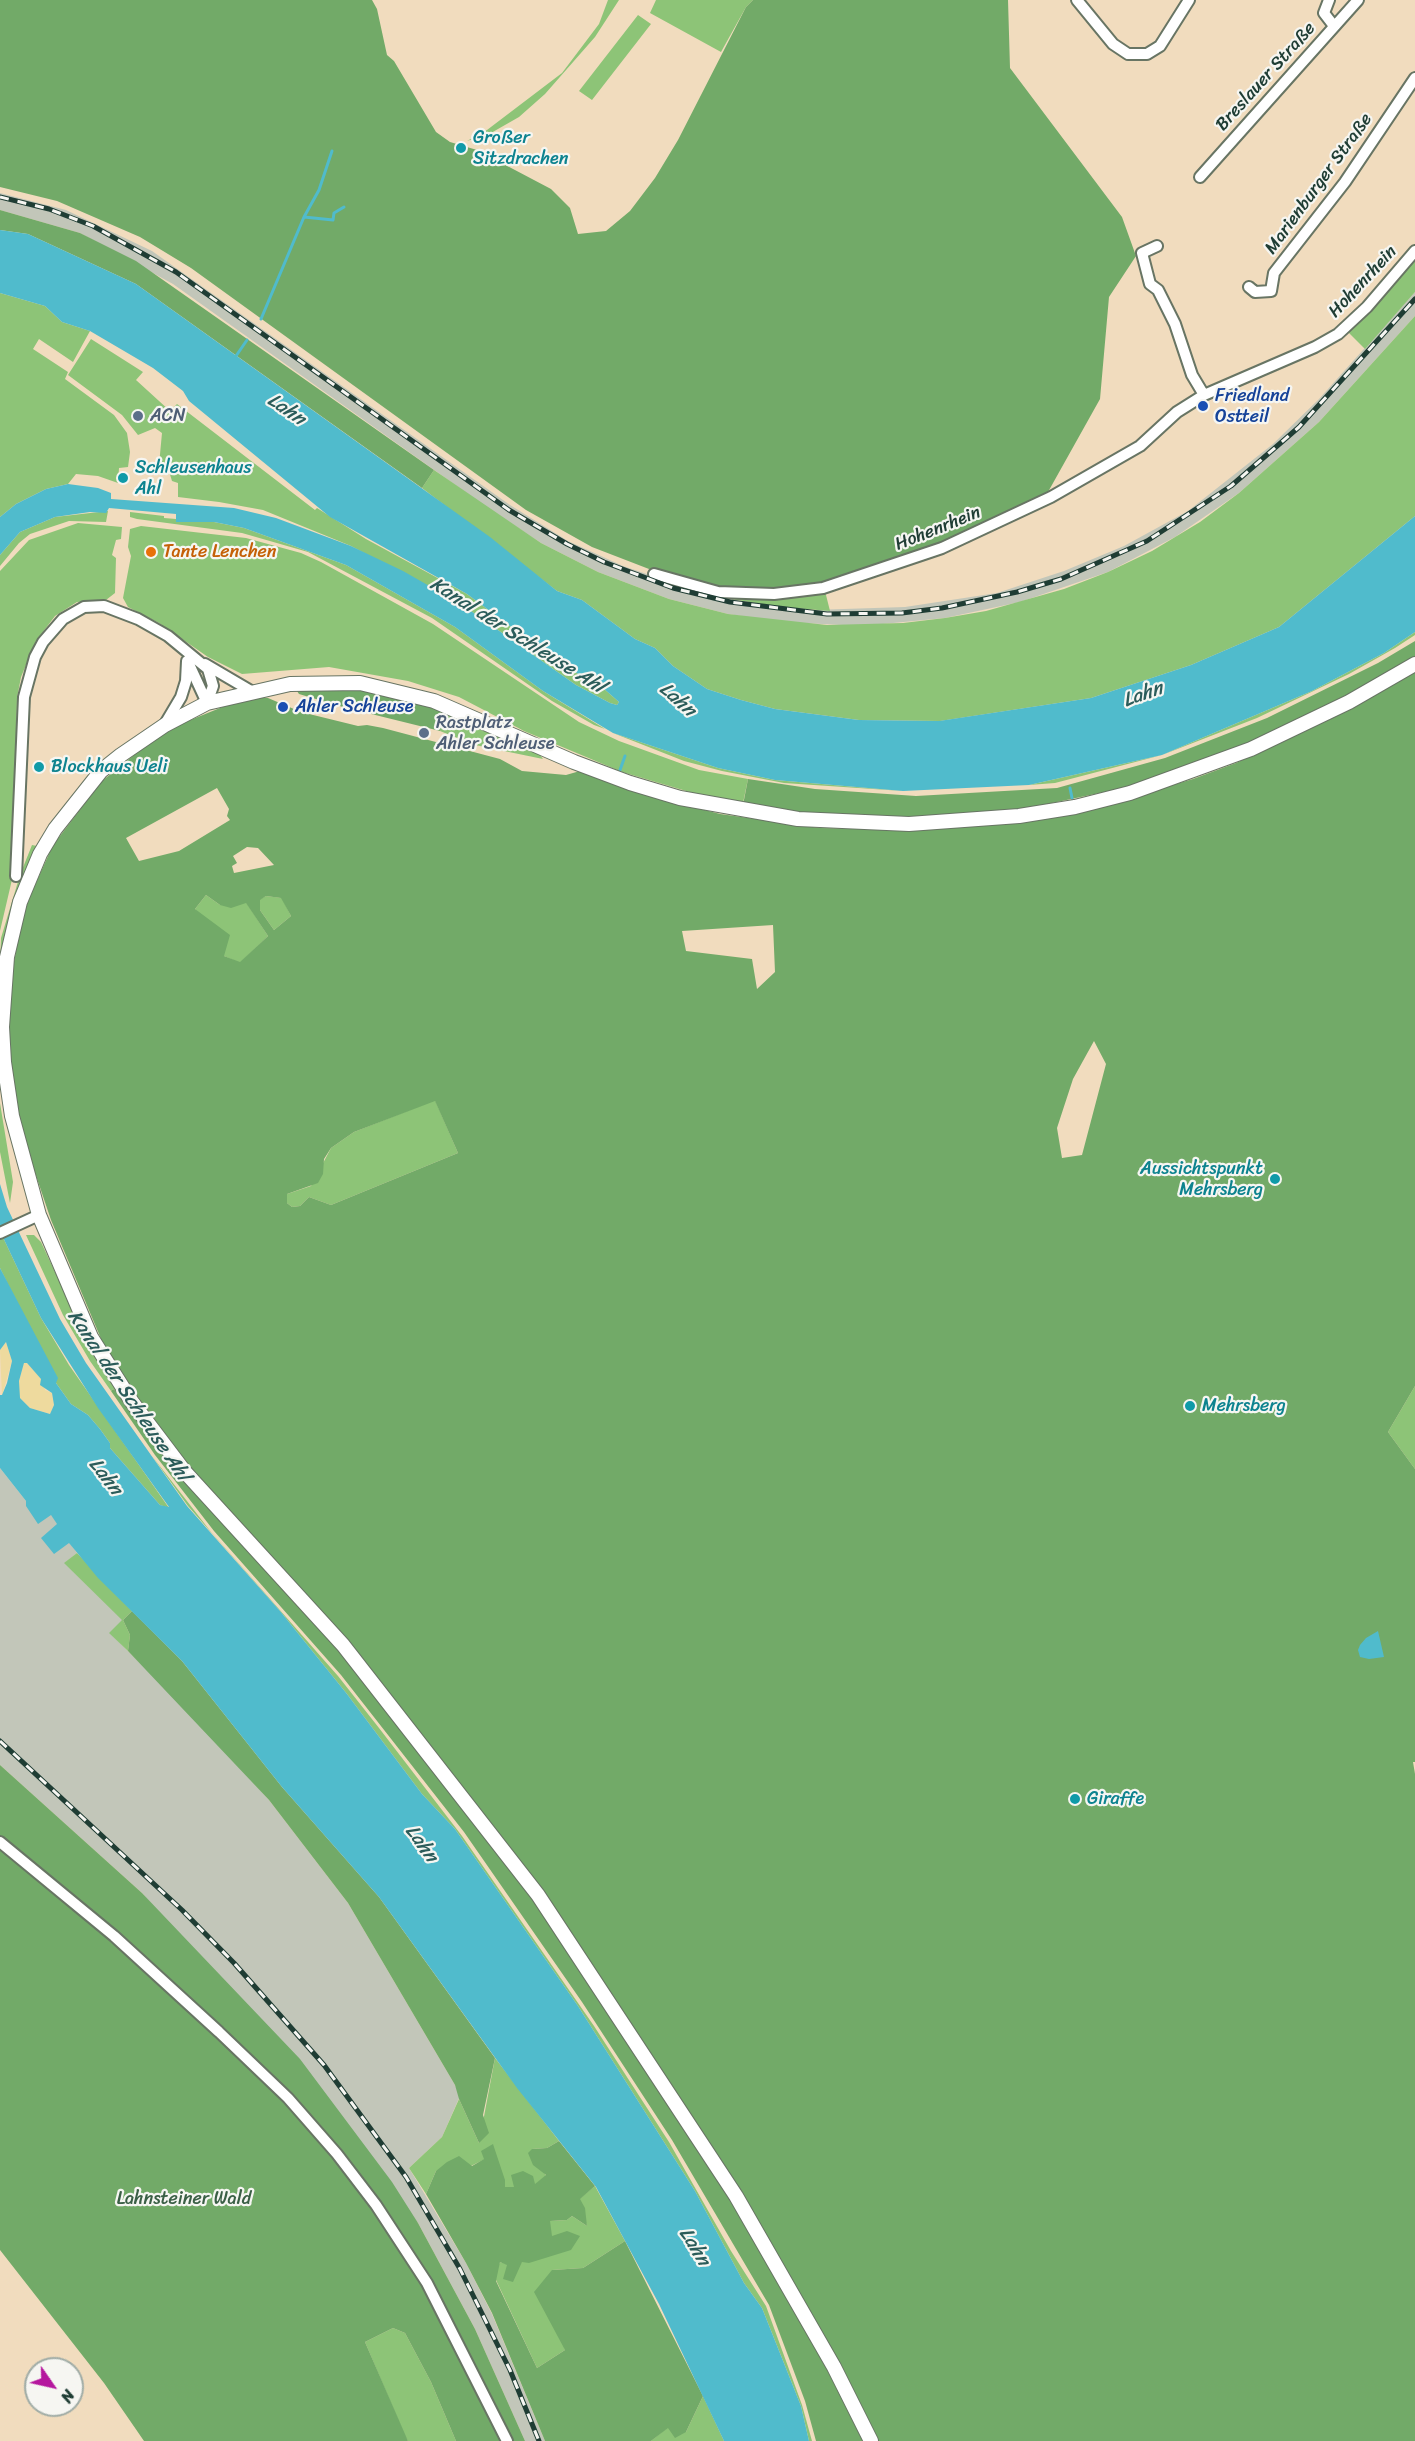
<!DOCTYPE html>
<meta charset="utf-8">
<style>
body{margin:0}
#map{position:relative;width:1415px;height:2441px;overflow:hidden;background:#f1dcbe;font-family:Sriracha,sans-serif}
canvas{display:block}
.north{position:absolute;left:24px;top:2357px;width:60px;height:60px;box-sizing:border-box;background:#f6f6f2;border:2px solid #a0aca6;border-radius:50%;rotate:124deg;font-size:16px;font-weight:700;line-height:24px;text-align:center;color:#1f3d34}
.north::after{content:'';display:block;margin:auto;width:21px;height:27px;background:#b5179e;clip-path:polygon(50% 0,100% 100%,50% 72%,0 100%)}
</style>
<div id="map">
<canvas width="1415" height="2441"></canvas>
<div class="north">N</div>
</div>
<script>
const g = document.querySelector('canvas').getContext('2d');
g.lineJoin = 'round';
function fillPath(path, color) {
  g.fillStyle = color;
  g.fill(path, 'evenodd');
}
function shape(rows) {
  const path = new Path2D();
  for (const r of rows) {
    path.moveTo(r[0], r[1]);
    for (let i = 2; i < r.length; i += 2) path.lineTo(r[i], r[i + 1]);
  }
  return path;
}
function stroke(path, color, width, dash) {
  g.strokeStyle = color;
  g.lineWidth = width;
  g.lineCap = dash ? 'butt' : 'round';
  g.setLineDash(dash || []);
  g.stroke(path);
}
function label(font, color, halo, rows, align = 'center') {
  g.font = font + ' Sriracha,sans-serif';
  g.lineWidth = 4.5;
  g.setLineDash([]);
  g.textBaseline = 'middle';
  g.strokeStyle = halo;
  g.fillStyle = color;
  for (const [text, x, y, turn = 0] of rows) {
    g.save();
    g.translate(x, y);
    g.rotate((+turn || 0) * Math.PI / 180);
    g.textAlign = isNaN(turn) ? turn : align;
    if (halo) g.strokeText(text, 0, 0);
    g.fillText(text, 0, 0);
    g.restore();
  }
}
fillPath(shape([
 [0,193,66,210,152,251,510,505,568,541,623,566,697,591,741,601,813,610,905,607,997,593,1064,571,1124,546,1188,511,1273,444,1319,399,1415,292,1415,316,1319,422,1239,493,1175,537,1108,572,1020,602,945,618,862,626,782,622,728,614,669,599,598,572,541,543,482,504,173,284,80,233,0,210],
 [0,1468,26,1501,38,1523,51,1514,58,1525,42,1538,69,1542,77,1553,65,1563,123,1620,110,1633,193,1716,269,1800,348,1903,455,2085,460,2096,442,2137,409,2168,466,2263,492,2314,545,2441,525,2441,475,2329,418,2223,142,1893,0,1765]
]), '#c2c6b9');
fillPath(shape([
 [608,0,619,0,595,37,545,94,519,117,491,133,467,141,487,130,562,73,599,24],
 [656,0,753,0,746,7,721,52,650,13],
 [638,15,651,24,592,100,579,91],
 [1415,258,1415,292,1365,349,1347,331],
 [0,293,45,306,62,322,90,331,73,362,39,339,33,349,68,372,65,379,114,415,127,433,130,452,128,467,119,468,118,483,98,476,76,474,68,484,46,489,16,504,0,517],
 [1415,316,1415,516,1279,627,1191,665,1091,698,940,721,859,720,775,709,741,700,707,689,673,666,655,648,635,639,582,600,557,591,422,488,434,470,541,543,598,572,669,599,728,614,827,625,903,623,945,618,986,611,1064,589,1108,572,1152,551,1200,522,1239,493,1319,422],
 [91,339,143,372,136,380,170,411,177,404,315,510,317,508,366,539,467,594,561,664,603,688,619,702,617,705,610,703,576,685,461,604,351,546,263,510,219,502,178,497,178,483,172,481,168,468,159,465,162,433,155,428,138,435,122,415,68,375],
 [108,511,106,522,69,521,30,534,19,543,0,566,0,555,20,532,55,517],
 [130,512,164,516,164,518,176,519,176,522,214,522,244,528,346,565,455,627,543,691,605,729,594,725,552,701,432,618,308,552,242,533,137,519,130,517],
 [78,523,122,527,121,539,116,540,112,555,116,558,115,593,106,600,77,602,55,616,36,641,21,677,17,698,14,871,0,931,0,571,29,540],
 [141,526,246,538,301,553,321,562,433,624,579,722,619,741,699,770,748,779,743,803,693,793,622,772,524,731,459,697,408,681,329,667,242,674,208,657,159,623,128,607,123,598,131,556,128,547,130,529],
 [825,591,830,611,782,607,724,598,764,599],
 [1415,632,1415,635,1395,648,1349,674,1257,718,1162,755,1055,783,1029,785,1162,755,1312,691,1384,653],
 [450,713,540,755,543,759,475,745,440,731],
 [613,733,718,768,775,780,903,791,784,783,722,771,684,761],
 [32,845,37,846,17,891,0,963,1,938,20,875],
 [206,895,220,905,246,902,268,936,240,963,224,956,195,909],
 [266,896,282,898,291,916,274,930,260,910,260,899],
 [435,1100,458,1153,331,1205,309,1197,300,1206,292,1207,287,1203,287,1194,311,1186,331,1148,354,1132],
 [0,1103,13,1182,10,1203,0,1152],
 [0,1231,41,1318,69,1365,169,1508,160,1505,110,1448,110,1443,100,1429,88,1415,71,1404,56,1383,0,1268],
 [26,1235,34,1235,41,1242,88,1343,124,1396,113,1389,111,1391,90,1361,63,1315],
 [1415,1386,1415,1469,1388,1432],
 [152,1456,211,1532,338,1676,379,1728,462,1836,594,2026,669,2142,731,2251,766,2306,802,2405,812,2441,809,2441,801,2406,762,2308,744,2283,695,2191,578,2006,455,1829,422,1794,347,1694,280,1611,188,1506],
 [77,1553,132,1611,123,1620,130,1635,128,1651,109,1633,122,1620,64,1563],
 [495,2058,559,2141,547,2148,532,2149,546,2176,535,2185,505,2188,485,2159,471,2166,436,2171,426,2194,409,2168,442,2137,459,2099,479,2143],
 [595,2186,625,2241,583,2268,552,2270,565,2350,537,2368,496,2280,496,2271,500,2262,507,2264,522,2262,551,2236,549,2221,567,2220,572,2216,587,2226,579,2199],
 [393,2328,405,2333,431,2382,456,2441,408,2441,405,2436,365,2342],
 [703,2396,724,2441,651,2441,668,2427,686,2432]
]), '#8dc477');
fillPath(shape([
 [0,0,372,0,377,9,387,55,394,61,436,132,450,142,477,150,551,189,570,208,578,234,606,231,630,211,655,178,678,140,746,7,753,0,1008,0,1010,68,1122,217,1136,256,1109,297,1100,399,1048,492,941,544,827,583,771,591,715,587,649,569,592,547,526,510,191,268,140,237,57,201,0,187],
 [0,210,80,233,136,261,434,470,422,488,136,284,28,234,0,230],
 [1415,641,1415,656,1346,697,1251,743,1128,787,1019,810,908,819,797,813,743,805,748,779,815,789,916,796,1057,788,1165,758,1267,718,1378,663],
 [1415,670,1415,1386,1388,1432,1415,1469,1415,1762,1413,1762,1415,1774,1415,2441,877,2441,571,1934,162,1435,107,1353,51,1220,22,1134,12,1078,8,1029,11,976,25,907,53,845,102,781,149,743,183,723,225,706,254,697,268,698,301,712,358,726,367,725,383,728,500,759,522,771,566,775,580,771,652,796,720,814,820,828,919,830,1012,822,1098,807,1193,779,1236,763,1317,725],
 [217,788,229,809,227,816,230,820,179,851,139,861,126,838],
 [247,847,258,848,274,865,234,873,232,866,237,863,233,856],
 [206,895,220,905,231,908,246,903,268,936,240,962,224,956,230,935,195,909],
 [266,896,281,898,291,916,274,930,260,910,260,900],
 [773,925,775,972,757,989,752,959,686,951,682,931],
 [1094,1041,1106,1064,1082,1155,1062,1158,1057,1128,1073,1079],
 [435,1101,458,1153,331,1205,309,1197,300,1206,292,1207,287,1203,287,1194,318,1183,323,1174,324,1159,331,1148,354,1132],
 [322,689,371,691,407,699,450,713,440,731,343,707,299,694,297,691],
 [113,1389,124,1396,351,1662,542,1909,670,2101,773,2266,866,2441,816,2441,805,2401,769,2305,672,2140,582,2002,464,1832,341,1675,214,1531,155,1455,111,1391],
 [132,1611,182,1661,282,1787,379,1897,495,2058,483,2115,489,2133,479,2143,459,2099,455,2085,348,1903,269,1800,128,1651,130,1635,123,1620],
 [0,1765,142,1893,300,2059,392,2182,418,2223,475,2329,525,2441,456,2441,431,2382,405,2333,393,2328,365,2342,408,2441,144,2441,104,2383,0,2250],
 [559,2141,595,2186,580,2199,585,2208,587,2226,572,2216,567,2220,550,2221,552,2236,567,2231,580,2236,571,2250,529,2263,522,2262,513,2282,503,2279,507,2265,500,2262,496,2281,537,2368,565,2350,534,2292,552,2270,583,2268,625,2241,703,2396,686,2432,675,2438,668,2428,651,2441,545,2441,492,2313,466,2263,426,2194,436,2171,447,2162,459,2156,472,2166,484,2159,481,2151,493,2144,505,2180,505,2187,514,2187,511,2175,523,2171,533,2176,535,2184,546,2175,533,2165,528,2153,532,2149,547,2148]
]), '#72aa68');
fillPath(shape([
 [6,1342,12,1361,2,1396,0,1350],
 [24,1363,27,1363,42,1379,45,1390,52,1393,54,1405,50,1414,30,1408,19,1397,19,1381]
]), '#eeda9e');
fillPath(shape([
 [0,230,28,234,136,284,490,537,557,591,582,600,635,639,655,648,673,666,707,689,741,700,775,709,859,720,939,721,1091,698,1191,665,1279,627,1415,516,1415,632,1384,653,1312,691,1162,755,1029,785,903,791,775,780,718,768,613,733,543,691,455,627,346,565,244,528,214,522,176,522,176,514,109,508,106,513,90,512,55,517,20,532,0,555,0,517,16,504,46,489,68,484,98,488,111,493,111,499,234,508,276,518,351,546,403,571,461,604,576,685,610,703,617,705,619,702,603,688,561,664,467,594,330,517,189,401,183,391,153,368,90,331,62,322,45,306,0,293],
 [0,1184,7,1207,60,1319,86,1363,187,1506,280,1611,347,1694,422,1794,455,1829,578,2006,695,2191,744,2283,762,2308,801,2406,809,2441,724,2441,659,2304,596,2187,517,2088,379,1897,282,1787,182,1661,98,1578,69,1543,54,1554,41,1538,57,1524,51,1515,38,1524,26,1506,26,1501,0,1468,0,1395,2,1395,7,1383,12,1361,6,1342,0,1350,0,1268,58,1378,56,1383,71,1404,88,1415,100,1429,110,1443,110,1448,160,1505,169,1507,98,1408,41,1318,0,1231],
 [24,1363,27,1363,41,1379,40,1385,52,1393,54,1405,50,1414,30,1408,20,1398,19,1381],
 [1378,1631,1384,1657,1369,1659,1360,1657,1358,1650,1360,1645,1366,1638]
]), '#50bbcc');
stroke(shape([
 [304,217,333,220,334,213,344,207],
 [261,319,304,217,319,190,332,151],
 [236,356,247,340],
 [620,770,625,756],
 [1070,788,1072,798]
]), '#50bbcc', 3);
const minor = shape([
 [1077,0,1113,44,1128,54,1147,54,1160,46,1189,0],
 [1329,0,1324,13,1334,26],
 [1200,177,1358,0],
 [1157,246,1142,253,1150,284,1158,290,1175,324,1192,375,1204,395],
 [1249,287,1255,292,1271,291,1274,273,1345,182,1415,78],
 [654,574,718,592,774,594,823,588,942,548,1051,497,1140,446,1177,412,1204,395,1315,347,1338,334,1367,307,1415,251],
 [189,664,207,703],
 [205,664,251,691],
 [165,724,181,697,186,681,187,661],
 [16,876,24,697,35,657,43,642,63,619,84,607,104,606,138,619,168,636,208,669,213,686,207,703],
 [0,1233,39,1215],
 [0,1842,114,1936,219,2032,288,2098,337,2154,376,2205,427,2283,507,2441]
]);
const major = shape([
 [871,2441,834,2367,736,2196,538,1895,343,1645,185,1472,132,1402,91,1337,39,1215,12,1116,4,1062,2,1027,7,957,20,902,40,854,55,829,101,771,121,755,165,725,207,703,290,684,360,683,434,701,574,762,630,783,680,798,798,819,909,824,1019,816,1075,807,1130,793,1251,749,1349,702,1415,664]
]);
stroke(minor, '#687564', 14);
stroke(major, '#687564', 16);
stroke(minor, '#fff', 10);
stroke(major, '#fff', 14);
const rail = shape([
 [0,197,49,209,93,226,176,272,509,510,567,544,604,562,673,588,730,602,827,614,902,613,942,608,1017,592,1061,579,1147,541,1231,486,1299,427,1415,299],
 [0,1741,182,1910,234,1963,324,2065,406,2177,460,2269,510,2370,539,2441]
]);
stroke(rail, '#1f3d34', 5);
stroke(rail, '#f6f6f2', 3, [9]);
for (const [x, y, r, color] of [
 [461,148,6,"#0f9aa8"],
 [1203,406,6,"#1a4fb4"],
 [138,416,6,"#5c6f8a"],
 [123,478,6,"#0f9aa8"],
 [151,552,6,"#e8710a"],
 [283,707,6,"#1a4fb4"],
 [424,733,6,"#5c6f8a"],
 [39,767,6,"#0f9aa8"],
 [1275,1179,6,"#0f9aa8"],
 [1190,1406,6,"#0f9aa8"],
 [1075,1799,6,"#0f9aa8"]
]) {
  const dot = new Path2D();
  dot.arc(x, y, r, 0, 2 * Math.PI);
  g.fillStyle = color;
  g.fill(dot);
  stroke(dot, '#f6f6f2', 2);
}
label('18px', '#1f3d34', '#f6f6f2', [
 ["Breslauer Straße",1266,77,-48],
 ["Marienburger Straße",1319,184,-54],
 ["Hohenrhein",1363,282,-47],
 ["Hohenrhein",938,529,-22]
]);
label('18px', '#0d838f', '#f6f6f2', [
 ["Großer",473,138],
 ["Sitzdrachen",473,159],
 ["Schleusenhaus",135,468],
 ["Ahl",135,489],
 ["Blockhaus Ueli",51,767],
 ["Aussichtspunkt",1263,1169,"right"],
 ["Mehrsberg",1263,1190,"right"],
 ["Mehrsberg",1202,1406],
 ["Giraffe",1087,1799]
], 'left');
label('18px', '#164399', '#f6f6f2', [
 ["Friedland",1215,396],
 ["Ostteil",1215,417],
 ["Ahler Schleuse",295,707]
], 'left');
label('18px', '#4e5e75', '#f6f6f2', [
 ["ACN",150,416],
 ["Rastplatz",436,723],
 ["Ahler Schleuse",436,744]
], 'left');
label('18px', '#c56008', '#f6f6f2', [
 ["Tante Lenchen",163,552]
], 'left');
label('18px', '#3a5f45', '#f6f6f2', [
 ["Lahnsteiner Wald",184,2199]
]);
label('italic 20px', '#2b5c5a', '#f6f6f2', [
 ["Lahn",286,410,34],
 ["Kanal der Schleuse Ahl",517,636,32],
 ["Lahn",1143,695,-20],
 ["Lahn",677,700,41],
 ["Kanal der Schleuse Ahl",128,1396,56],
 ["Lahn",105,1477,52],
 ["Lahn",421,1844,54],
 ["Lahn",694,2247,58]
]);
</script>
